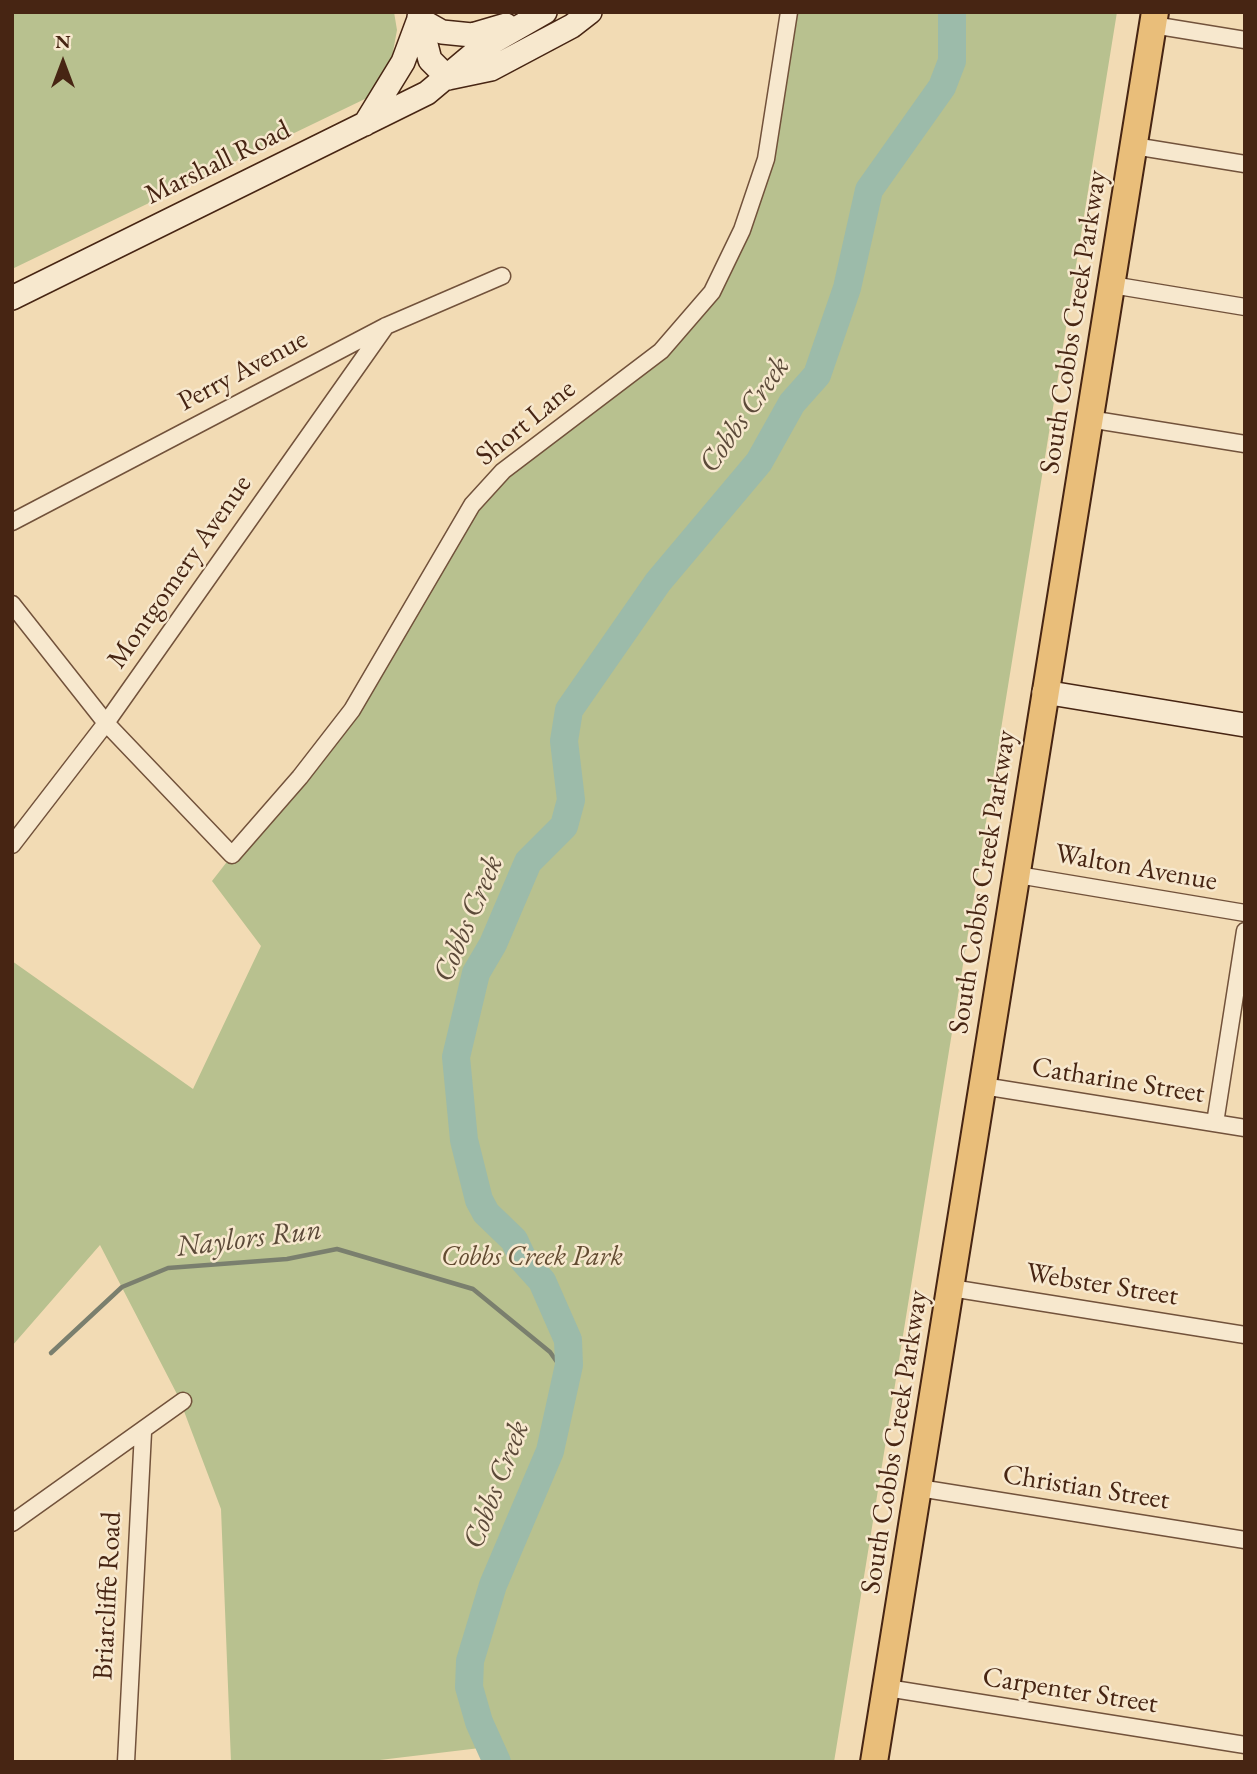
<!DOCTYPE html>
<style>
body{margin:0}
#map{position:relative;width:1257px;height:1774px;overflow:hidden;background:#f2dbb4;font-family:"EB Garamond",serif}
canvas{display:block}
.frame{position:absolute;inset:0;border:14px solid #472513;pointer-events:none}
.north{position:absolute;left:28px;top:28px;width:70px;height:70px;-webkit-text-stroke:5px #f7e8ce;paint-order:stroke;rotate:0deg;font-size:19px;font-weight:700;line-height:28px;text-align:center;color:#472513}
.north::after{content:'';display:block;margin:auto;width:24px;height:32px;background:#472513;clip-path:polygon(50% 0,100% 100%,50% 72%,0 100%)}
</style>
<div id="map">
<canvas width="1257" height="1774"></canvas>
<div class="frame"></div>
<div class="north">N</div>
</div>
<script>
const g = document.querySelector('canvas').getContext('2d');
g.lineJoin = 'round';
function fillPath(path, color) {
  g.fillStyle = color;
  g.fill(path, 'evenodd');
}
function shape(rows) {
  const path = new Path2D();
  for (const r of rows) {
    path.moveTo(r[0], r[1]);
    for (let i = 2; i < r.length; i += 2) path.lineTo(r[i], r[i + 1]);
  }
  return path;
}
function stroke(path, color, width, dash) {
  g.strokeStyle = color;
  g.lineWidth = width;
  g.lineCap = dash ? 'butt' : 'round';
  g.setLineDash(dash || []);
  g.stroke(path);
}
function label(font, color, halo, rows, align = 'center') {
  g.font = font + ' "EB Garamond",serif';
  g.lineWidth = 5;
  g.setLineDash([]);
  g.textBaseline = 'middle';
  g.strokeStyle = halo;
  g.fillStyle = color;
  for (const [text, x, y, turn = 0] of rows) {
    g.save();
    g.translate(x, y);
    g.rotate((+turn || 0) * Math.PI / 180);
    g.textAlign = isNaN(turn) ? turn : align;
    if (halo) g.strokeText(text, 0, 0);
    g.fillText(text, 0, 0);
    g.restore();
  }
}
fillPath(shape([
 [12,12,394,12,397,30,390,68,369,97,12,269],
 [788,12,1117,12,834,1762,485,1762,480,1748,363,1762,231,1762,221,1509,179,1398,100,1245,12,1346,12,961,193,1089,261,946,212,881,377,669,492,484,696,309,760,173]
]), '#b8c18f');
stroke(shape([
 [51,1353,122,1287,168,1268,287,1259,337,1249,473,1289,550,1352,567,1376]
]), '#7a7f6e', 4.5);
stroke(shape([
 [497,1762,479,1722,469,1687,470,1661,493,1585,550,1451,569,1365,568,1340,542,1281,524,1261,514,1240,486,1213,479,1200,464,1140,456,1057,476,973,493,944,528,862,564,826,571,800,564,741,569,710,658,582,759,462,792,403,817,375,847,288,869,190,942,87,952,61,952,12]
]), '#9cbbaa', 28);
const street = shape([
 [1153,25,1245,40],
 [1134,146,1245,164],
 [1112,285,1245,307],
 [1089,419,1245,444],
 [12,522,386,326,502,276],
 [12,604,106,723,232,855,300,777,352,710,472,505,503,471,661,351,712,292,742,230,766,159,789,12],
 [12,845,106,723,386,326],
 [1018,875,1245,913],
 [983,1086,1245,1128],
 [1215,1123,1245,931],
 [951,1288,1245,1335],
 [919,1488,1245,1540],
 [12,1523,183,1401],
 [887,1688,1245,1745],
 [126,1762,143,1432]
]);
const secondary = shape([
 [419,17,430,60,448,78],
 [419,19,442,32,472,35,506,25],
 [448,78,491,69,572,26,590,12],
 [365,124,403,62,419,19],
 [12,298,427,93,477,51,545,12],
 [1044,692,1245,725]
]);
const primary = shape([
 [874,1762,1155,12]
]);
stroke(street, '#72523b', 19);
stroke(secondary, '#472513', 26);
stroke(primary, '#472513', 30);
stroke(street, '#f7e8ce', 16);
stroke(secondary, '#f7e8ce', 23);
stroke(primary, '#e9be7a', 26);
label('28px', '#472513', '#f7e8ce', [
 ["Marshall Road",218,163,-26],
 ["South Cobbs Creek Parkway",1074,322,-81],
 ["Perry Avenue",243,371,-28],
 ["Short Lane",526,423,-39],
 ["Montgomery Avenue",180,572,-55],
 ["Walton Avenue",1136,868,10],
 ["South Cobbs Creek Parkway",983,882,-81],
 ["Catharine Street",1118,1081,9],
 ["Webster Street",1102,1285,9],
 ["South Cobbs Creek Parkway",895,1442,-81],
 ["Christian Street",1086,1488,9],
 ["Briarcliffe Road",108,1596,-87],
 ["Carpenter Street",1070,1691,9]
]);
label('italic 28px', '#634c32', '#f7e8ce', [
 ["Cobbs Creek Park",532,1257]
]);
label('italic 30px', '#5c4a39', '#f7e8ce', [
 ["Cobbs Creek",745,415,-55],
 ["Cobbs Creek",469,919,-67],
 ["Naylors Run",249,1239,-7],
 ["Cobbs Creek",497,1485,-69]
]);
</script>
